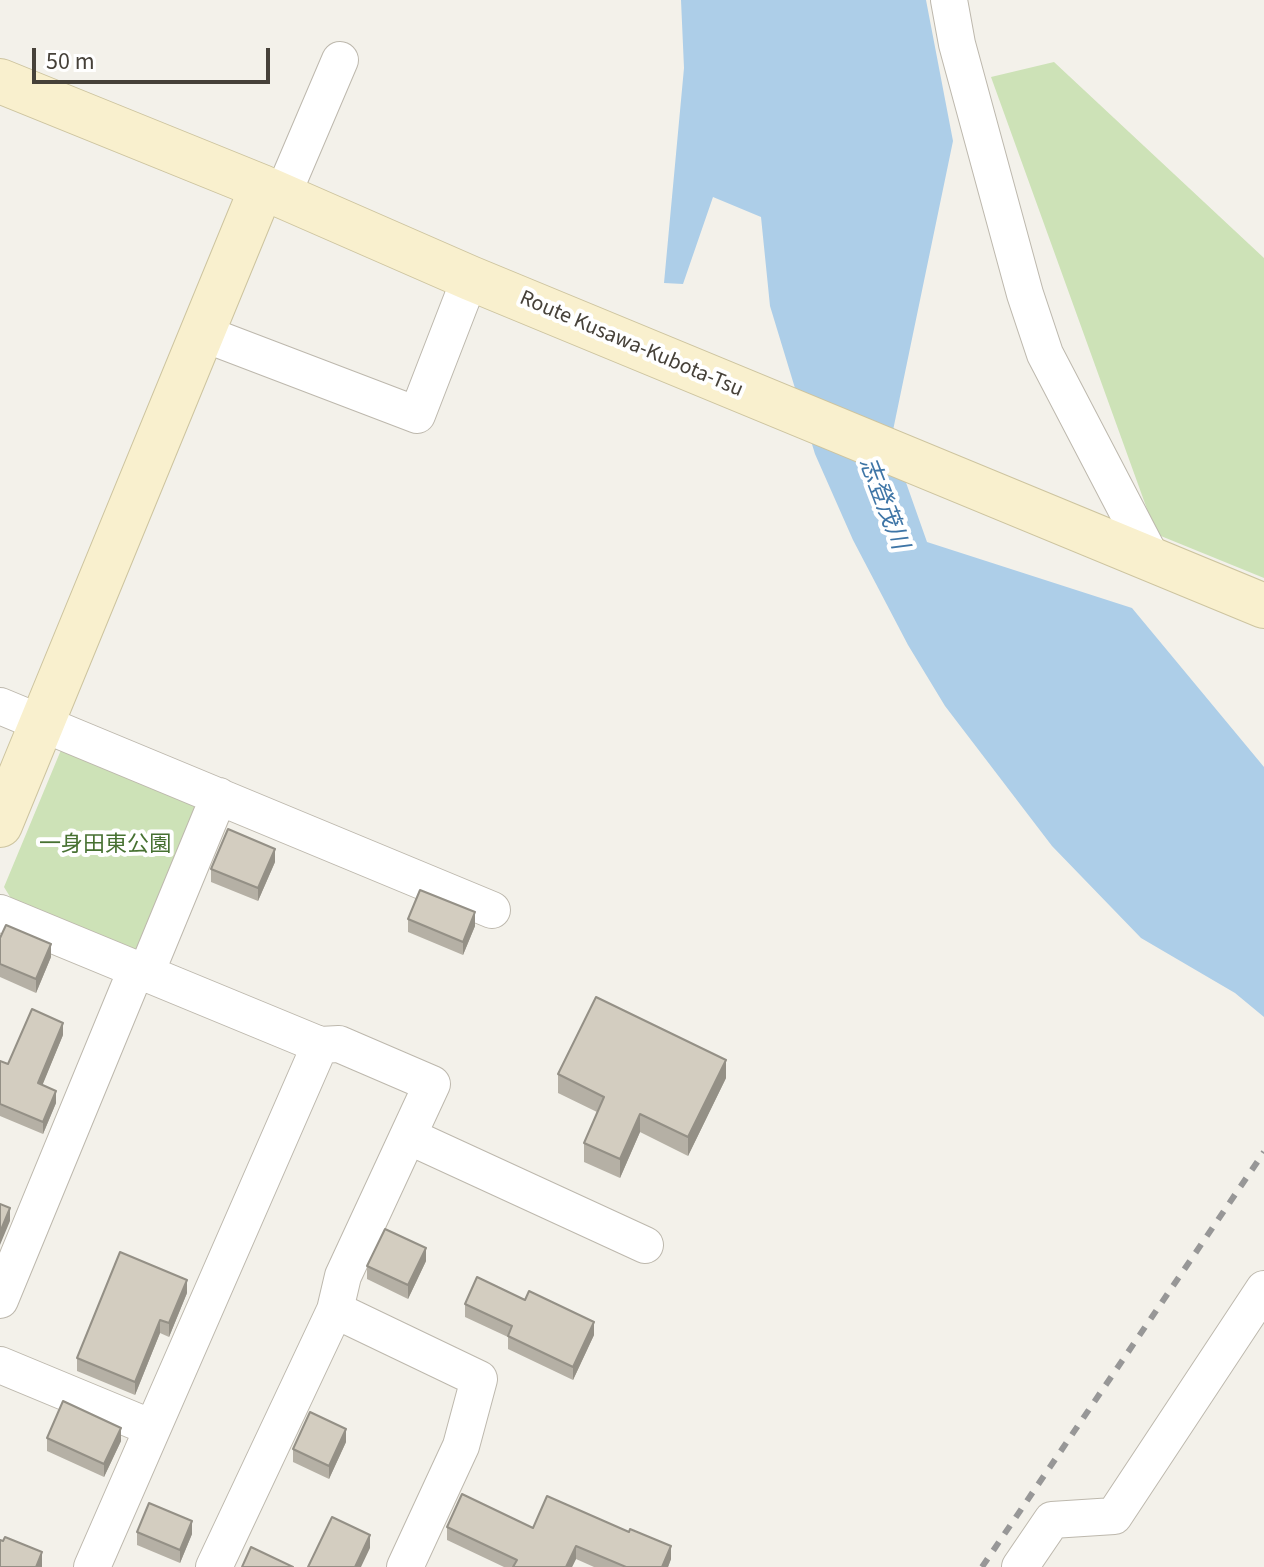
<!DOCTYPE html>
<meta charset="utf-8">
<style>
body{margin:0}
#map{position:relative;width:1264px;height:1567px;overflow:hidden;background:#f3f1ea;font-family:"Source Sans 3",sans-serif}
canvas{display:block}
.scale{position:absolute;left:32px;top:48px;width:238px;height:36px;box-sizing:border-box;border:4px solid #464139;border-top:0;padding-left:10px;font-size:24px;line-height:28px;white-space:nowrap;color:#464139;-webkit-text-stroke:6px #fff;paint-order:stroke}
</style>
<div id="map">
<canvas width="1264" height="1567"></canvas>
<div class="scale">50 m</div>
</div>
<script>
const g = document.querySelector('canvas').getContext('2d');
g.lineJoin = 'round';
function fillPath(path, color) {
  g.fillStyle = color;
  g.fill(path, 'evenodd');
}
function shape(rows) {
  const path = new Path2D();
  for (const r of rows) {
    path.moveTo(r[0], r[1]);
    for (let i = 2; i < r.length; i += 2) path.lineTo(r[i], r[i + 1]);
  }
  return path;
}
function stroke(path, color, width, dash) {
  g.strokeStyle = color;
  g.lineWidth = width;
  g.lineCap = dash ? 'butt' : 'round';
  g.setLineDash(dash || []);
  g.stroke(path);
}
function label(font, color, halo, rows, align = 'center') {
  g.font = font + ' "Source Sans 3","Noto Sans JP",sans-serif';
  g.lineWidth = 8;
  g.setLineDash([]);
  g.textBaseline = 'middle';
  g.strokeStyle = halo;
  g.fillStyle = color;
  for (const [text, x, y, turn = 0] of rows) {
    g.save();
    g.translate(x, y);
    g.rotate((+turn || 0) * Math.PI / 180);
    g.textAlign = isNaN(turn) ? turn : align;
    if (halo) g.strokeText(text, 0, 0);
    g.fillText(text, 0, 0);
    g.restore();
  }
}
fillPath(shape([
 [1054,62,1264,258,1264,578,1156,534,991,77],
 [72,745,203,810,148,947,133,950,12,900,4,887,61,750]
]), '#cde2b7');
fillPath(shape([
 [681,0,926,0,953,141,891,440,927,542,1132,608,1264,767,1264,1017,1235,993,1141,938,1052,846,945,706,908,645,853,540,815,454,770,306,761,217,713,197,683,284,664,283,684,68]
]), '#adcee8');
const street = shape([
 [949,0,957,44,1025,294,1045,354,1153,561],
 [282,196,340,60],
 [202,333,417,415,470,278],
 [0,706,492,910],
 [0,913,320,1045,339,1044,432,1084,343,1276,335,1310,214,1567],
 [146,973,219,796],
 [408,1136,645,1245],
 [0,1300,136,970],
 [335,1310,479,1379,461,1446,405,1567],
 [0,1365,152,1428],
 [92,1567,320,1045],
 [1020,1567,1052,1520,1114,1516,1264,1289]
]);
const secondary = shape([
 [0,81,262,187,470,278,1264,606],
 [0,825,262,187]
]);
stroke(street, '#bdb8ad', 38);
stroke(secondary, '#cdc49f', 46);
stroke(street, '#fff', 36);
stroke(secondary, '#f9f0ce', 44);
stroke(shape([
 [982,1567,1264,1152]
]), '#979797', 6, [10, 10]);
fillPath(shape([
 [275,862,258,901,211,882,211,869],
 [408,919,475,926,463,955,408,932],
 [0,938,51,957,36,993,0,977],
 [63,1035,42,1085,56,1103,43,1134,0,1116,0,1061,8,1064],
 [558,1074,726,1078,688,1156,640,1132,620,1178,584,1162,584,1143,597,1112,558,1093],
 [426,1261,408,1299,367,1279,367,1266],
 [187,1293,169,1337,160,1333,135,1395,77,1371,77,1358],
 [465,1304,594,1335,573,1380,508,1349,508,1337,465,1317],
 [47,1438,121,1441,104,1477,47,1451],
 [346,1442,329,1479,293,1462,293,1449],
 [447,1527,533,1528,671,1559,668,1567,594,1567,576,1559,572,1567,504,1567,447,1540],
 [137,1532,192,1534,180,1563,137,1545]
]), '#b5b0a5');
fillPath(shape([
 [275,849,275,862,258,901,258,888],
 [475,912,475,926,463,955,463,942],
 [51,944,51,957,36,993,36,979],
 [63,1023,63,1035,38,1096,38,1083],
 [726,1060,726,1078,688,1156,688,1137],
 [56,1091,56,1103,43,1134,43,1122],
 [640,1114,640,1132,620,1178,620,1159],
 [10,1208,10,1221,0,1245,0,1232],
 [426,1248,426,1261,408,1299,408,1285],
 [187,1280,187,1293,169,1337,169,1323],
 [160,1320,160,1333,135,1395,135,1382],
 [594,1322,594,1335,573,1380,573,1367],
 [121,1428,121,1441,104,1477,104,1464],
 [346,1429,346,1442,329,1479,329,1466],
 [192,1521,192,1534,180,1563,180,1550],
 [370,1535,370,1548,361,1567,355,1567],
 [576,1546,576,1559,572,1567,566,1567],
 [671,1546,671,1559,668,1567,662,1567],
 [42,1552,42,1567,36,1567]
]), '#949086');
const building = shape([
 [228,829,275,849,258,888,211,869,228,829],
 [420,890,475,912,463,942,408,919,420,890],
 [6,925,51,944,36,979,0,964,0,938,6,925],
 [596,997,726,1060,688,1137,640,1114,620,1159,584,1143,604,1097,558,1074,596,997],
 [32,1009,63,1023,38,1083,56,1091,43,1122,0,1104,0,1061,8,1064,32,1009],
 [0,1204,10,1208,0,1232,0,1204],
 [385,1229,426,1248,408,1285,367,1266,385,1229],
 [120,1252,187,1280,169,1323,160,1320,135,1382,77,1358,120,1252],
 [477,1277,525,1300,529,1291,594,1322,573,1367,508,1336,512,1326,465,1304,477,1277],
 [63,1401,121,1428,104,1464,47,1438,63,1401],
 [310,1412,346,1429,329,1466,293,1449,310,1412],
 [462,1494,533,1528,547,1496,629,1532,630,1529,671,1546,662,1567,626,1567,576,1546,566,1567,513,1567,517,1560,447,1527,462,1494],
 [149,1503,192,1521,180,1550,137,1532,149,1503],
 [332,1517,370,1535,355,1567,308,1567,332,1517],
 [5,1537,42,1552,36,1567,0,1567,0,1540,3,1541,5,1537],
 [251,1547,293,1567,242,1567,251,1547]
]);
fillPath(building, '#d3cdc0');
stroke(building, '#949086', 2);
label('22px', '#464139', '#fff', [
 ["Route Kusawa-Kubota-Tsu",631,345,23]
]);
label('22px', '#477132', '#fff', [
 ["一身田東公園",105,846]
]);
label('italic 24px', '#3e75a6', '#fff', [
 ["志登茂川",882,504,69]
]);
</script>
